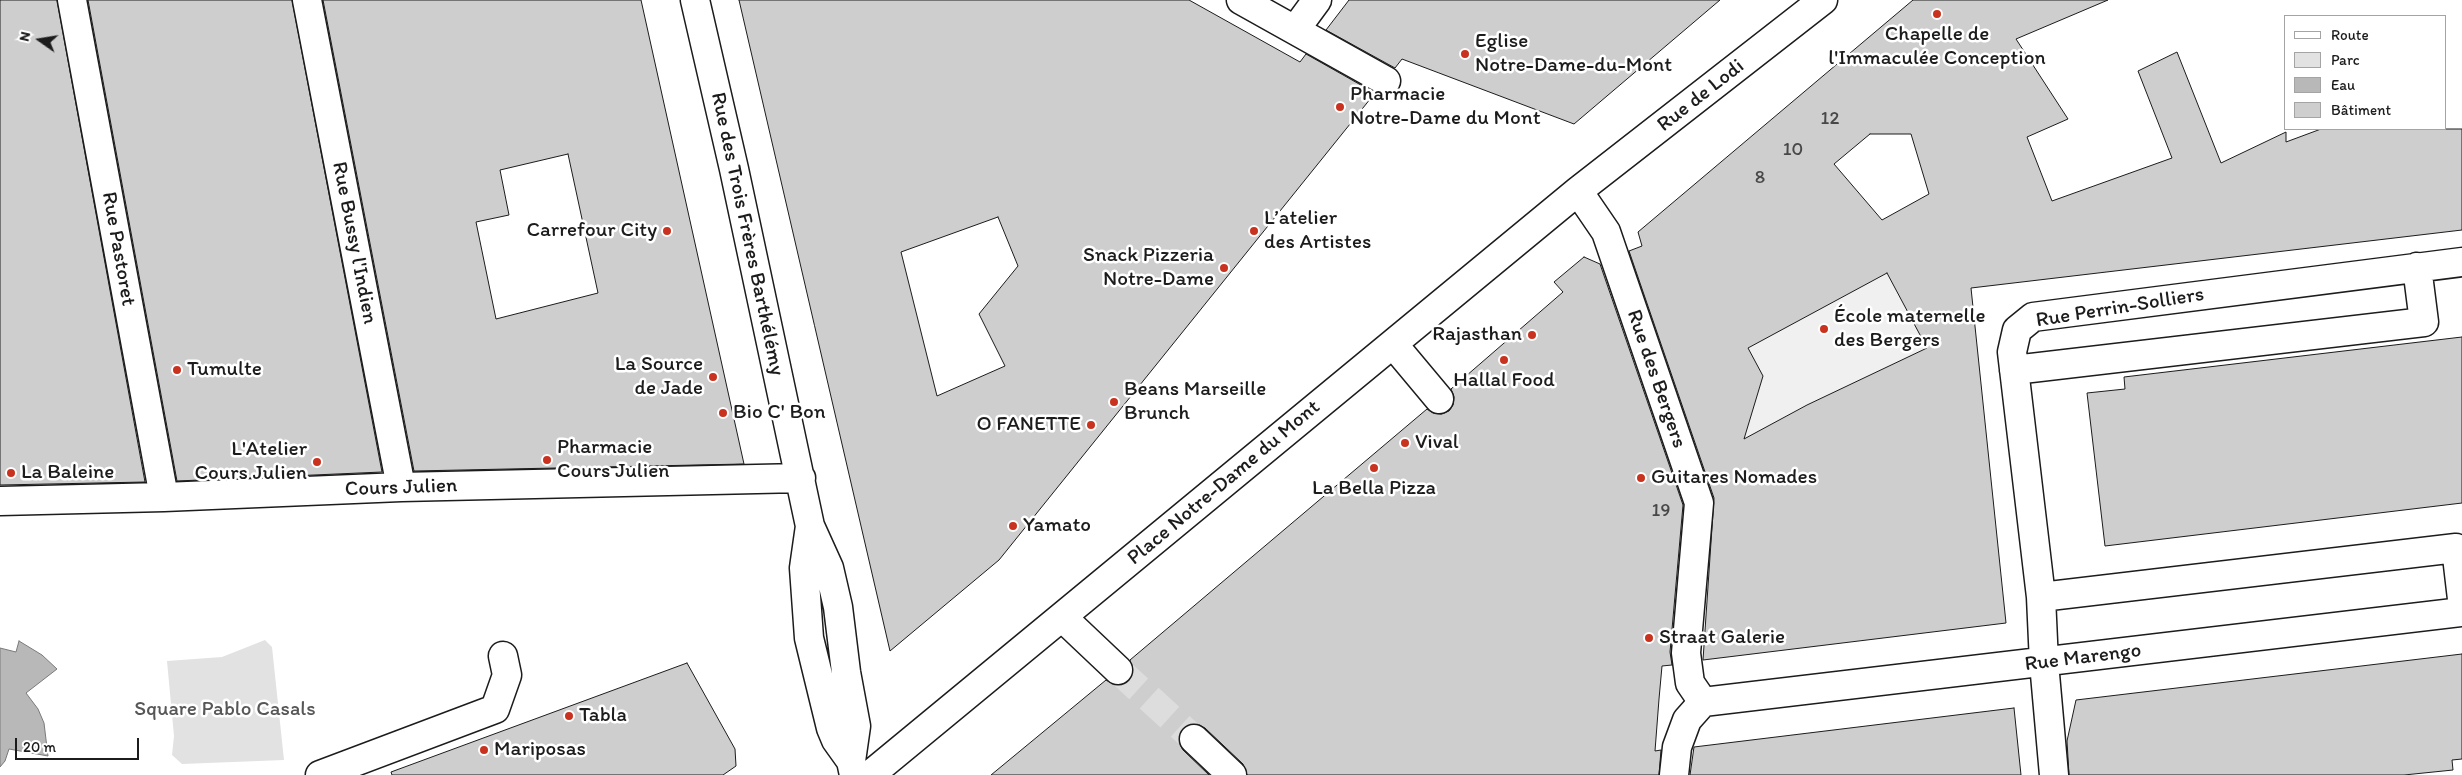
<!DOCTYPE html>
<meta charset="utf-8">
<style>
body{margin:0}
#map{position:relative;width:2462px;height:775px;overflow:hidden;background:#fff;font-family:Itim,sans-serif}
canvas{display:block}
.legend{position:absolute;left:2284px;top:15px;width:162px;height:115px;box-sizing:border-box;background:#fff;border:1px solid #a4a4a4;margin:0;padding:6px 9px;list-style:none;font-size:15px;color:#1c1c1c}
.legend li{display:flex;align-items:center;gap:10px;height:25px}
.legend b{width:25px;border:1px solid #a4a4a4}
.north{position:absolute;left:15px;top:15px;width:50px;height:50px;-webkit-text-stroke:4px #fff;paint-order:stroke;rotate:283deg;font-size:14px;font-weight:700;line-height:20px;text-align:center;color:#1c1c1c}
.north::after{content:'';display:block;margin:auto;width:18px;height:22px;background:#1c1c1c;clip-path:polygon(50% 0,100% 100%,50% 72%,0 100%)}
.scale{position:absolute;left:15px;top:738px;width:124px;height:22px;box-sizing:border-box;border:2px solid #1c1c1c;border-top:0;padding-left:6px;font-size:15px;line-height:18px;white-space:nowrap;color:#1c1c1c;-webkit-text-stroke:4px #fff;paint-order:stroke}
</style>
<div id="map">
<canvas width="2462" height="775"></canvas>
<ul class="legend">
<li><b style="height:6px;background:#fff"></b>Route</li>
<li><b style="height:14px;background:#e2e2e2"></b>Parc</li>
<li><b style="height:14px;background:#b8b8b8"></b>Eau</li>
<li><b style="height:14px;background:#cecece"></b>Bâtiment</li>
</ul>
<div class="north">N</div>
<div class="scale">20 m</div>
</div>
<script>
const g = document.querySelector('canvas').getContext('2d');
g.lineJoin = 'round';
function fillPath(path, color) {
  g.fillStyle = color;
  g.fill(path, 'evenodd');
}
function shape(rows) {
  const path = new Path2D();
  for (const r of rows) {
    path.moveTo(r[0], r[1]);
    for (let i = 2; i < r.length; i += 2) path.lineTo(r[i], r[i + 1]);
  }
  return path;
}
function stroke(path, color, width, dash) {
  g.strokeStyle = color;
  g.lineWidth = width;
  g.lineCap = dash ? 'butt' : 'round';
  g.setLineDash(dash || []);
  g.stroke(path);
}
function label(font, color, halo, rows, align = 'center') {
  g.font = font + ' Itim,sans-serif';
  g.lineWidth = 5;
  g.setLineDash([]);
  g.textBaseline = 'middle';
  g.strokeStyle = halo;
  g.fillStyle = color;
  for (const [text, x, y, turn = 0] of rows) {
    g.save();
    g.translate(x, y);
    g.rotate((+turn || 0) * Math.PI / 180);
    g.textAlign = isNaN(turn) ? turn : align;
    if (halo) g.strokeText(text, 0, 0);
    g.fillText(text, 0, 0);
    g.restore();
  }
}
fillPath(shape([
 [1934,192,1971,288,1975,325,1797,410,1710,459,1752,291]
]), '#f0f0f0');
fillPath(shape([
 [265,640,272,647,284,760,182,764,172,755,174,736,167,661,222,657]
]), '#e2e2e2');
const water = shape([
 [19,641,42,655,57,669,26,693,38,709,44,723,48,756,9,749,5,761,0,767,0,648,16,652,19,641]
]);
fillPath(water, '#b8b8b8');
stroke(water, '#7a7a7a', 1);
const building = shape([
 [0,0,57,0,145,482,0,485,0,0],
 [88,0,292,0,382,472,177,481,88,0],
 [323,0,641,0,744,464,414,471,323,0],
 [568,154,598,293,496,319,476,222,509,215,500,170,568,154],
 [739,0,1189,0,1300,62,1306,54,1375,93,999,560,890,651,739,0],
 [998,217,1018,266,979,314,1005,366,937,396,901,252,998,217],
 [1349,0,1720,0,1574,124,1402,59,1395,68,1326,30,1349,0],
 [1913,0,2108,0,2016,39,2068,119,2027,137,2052,201,2172,158,2138,71,2177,52,2221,163,2286,132,2286,142,2321,129,2462,129,2462,230,1971,288,2006,623,1703,660,1714,498,1629,251,1642,246,1638,232,1913,0],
 [1870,134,1911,134,1929,194,1882,220,1834,164,1870,134],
 [1887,273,1927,348,1807,405,1744,439,1763,376,1748,348,1887,273],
 [1584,257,1600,264,1683,505,1670,652,1672,665,1662,666,1659,699,1655,751,1661,750,1659,775,1247,775,1243,764,1205,728,1197,724,1189,724,1183,728,1179,735,1179,743,1183,750,1209,775,991,775,1106,680,1115,685,1123,685,1129,681,1133,673,1130,660,1427,409,1433,413,1441,414,1449,411,1453,405,1454,397,1451,389,1563,292,1554,282,1584,257],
 [2462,337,2462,503,2105,546,2087,393,2125,389,2124,377,2462,337],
 [2462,654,2462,759,2452,760,2453,770,2404,775,2069,775,2067,741,2076,700,2462,654],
 [687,663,735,749,736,766,723,775,392,775,391,772,687,663],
 [2014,708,2021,775,1690,775,1694,747,2014,708]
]);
fillPath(building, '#cecece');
stroke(building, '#1c1c1c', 1);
stroke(shape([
 [1118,670,1194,739]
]), '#ddd', 28, [28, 14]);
const minor = shape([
 [72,0,164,497],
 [307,0,401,487],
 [695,0,734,169,810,526,829,568,838,607,846,672,856,726,851,761,854,775],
 [1241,0,1386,81],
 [1295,30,1317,0],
 [1578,191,1606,232,1699,503,1686,653,1690,683,1703,702],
 [1393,344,1439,399],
 [2014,370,2424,322,2417,267],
 [0,501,164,497,401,487,801,478],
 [810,526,804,568,809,638,831,728,836,740,851,761],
 [2041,597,2456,548,2462,599],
 [1062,617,1118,670],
 [1703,702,2462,612],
 [1194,739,1232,775],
 [320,775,495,709,507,675,503,656],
 [870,775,1578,191,1823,0],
 [1674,775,1677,747,1687,720,1703,702],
 [2054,775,2044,663,2041,597,2012,352,2017,330,2033,317,2462,262]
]);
stroke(minor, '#1c1c1c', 31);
stroke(minor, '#fff', 28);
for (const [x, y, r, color] of [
 [1937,14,5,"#c8321e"],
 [1465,54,5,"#c8321e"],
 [1340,107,5,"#c8321e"],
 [667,231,5,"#c8321e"],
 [1254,231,5,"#c8321e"],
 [1224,268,5,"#c8321e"],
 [1824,329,5,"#c8321e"],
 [1532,335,5,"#c8321e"],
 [1504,360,5,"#c8321e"],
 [177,370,5,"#c8321e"],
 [713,377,5,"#c8321e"],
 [1114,402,5,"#c8321e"],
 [723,413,5,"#c8321e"],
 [1091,425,5,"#c8321e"],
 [1405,443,5,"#c8321e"],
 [547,460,5,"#c8321e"],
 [317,462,5,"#c8321e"],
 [1374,468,5,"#c8321e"],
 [11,473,5,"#c8321e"],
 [1641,478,5,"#c8321e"],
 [1013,526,5,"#c8321e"],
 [1649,638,5,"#c8321e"],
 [569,716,5,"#c8321e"],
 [484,750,5,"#c8321e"]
]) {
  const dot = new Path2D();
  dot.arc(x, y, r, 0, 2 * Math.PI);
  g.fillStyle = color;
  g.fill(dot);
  stroke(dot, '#fff', 2);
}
label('19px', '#484848', null, [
 ["12",1830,119],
 ["10",1793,150],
 ["8",1760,178],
 ["19",1661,511]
]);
label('21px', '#1c1c1c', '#fff', [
 ["Chapelle de",1937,35,"center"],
 ["l'Immaculée Conception",1937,59,"center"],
 ["Eglise",1475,42],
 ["Notre-Dame-du-Mont",1475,66],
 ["Pharmacie",1350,95],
 ["Notre-Dame du Mont",1350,119],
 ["L’atelier",1264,219],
 ["des Artistes",1264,243],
 ["Carrefour City",657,231,"right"],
 ["Snack Pizzeria",1214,256,"right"],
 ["Notre-Dame",1214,280,"right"],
 ["École maternelle",1834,317],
 ["des Bergers",1834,341],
 ["Rajasthan",1522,335,"right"],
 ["La Source",703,365,"right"],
 ["de Jade",703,389,"right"],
 ["Tumulte",187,370],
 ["Hallal Food",1504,381,"center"],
 ["Beans Marseille",1124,390],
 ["Brunch",1124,414],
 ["Bio C' Bon",733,413],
 ["O FANETTE",1081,425,"right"],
 ["Vival",1415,443],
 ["Pharmacie",557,448],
 ["Cours Julien",557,472],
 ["L'Atelier",307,450,"right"],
 ["Cours Julien",307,474,"right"],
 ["La Baleine",21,473],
 ["Guitares Nomades",1651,478],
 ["La Bella Pizza",1374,489,"center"],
 ["Yamato",1023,526],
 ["Straat Galerie",1659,638],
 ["Tabla",579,716],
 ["Mariposas",494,750]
], 'left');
label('21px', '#1c1c1c', '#fff', [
 ["Rue de Lodi",1701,96,-38],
 ["Rue des Trois Frères Barthélémy",747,234,78],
 ["Rue Bussy l'Indien",354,243,79],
 ["Rue Pastoret",118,249,80],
 ["Rue Perrin-Solliers",2120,308,-9],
 ["Rue des Bergers",1656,379,71],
 ["Place Notre-Dame du Mont",1224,483,-40],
 ["Cours Julien",401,488,-2],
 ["Rue Marengo",2083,658,-7]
]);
label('21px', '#575757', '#fff', [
 ["Square Pablo Casals",225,710]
]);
</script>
